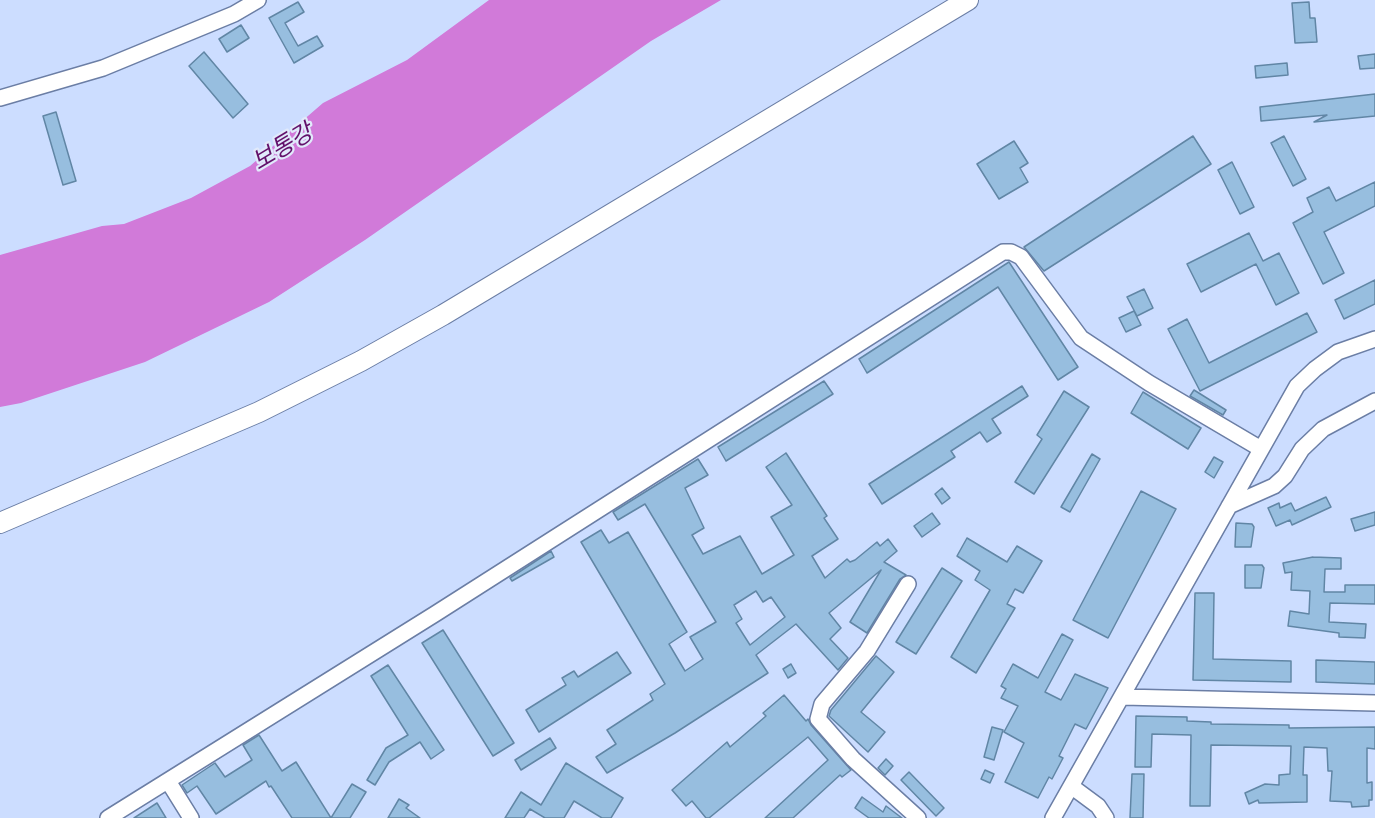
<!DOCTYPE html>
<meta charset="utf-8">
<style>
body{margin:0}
canvas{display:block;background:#cdf}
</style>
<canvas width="1375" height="818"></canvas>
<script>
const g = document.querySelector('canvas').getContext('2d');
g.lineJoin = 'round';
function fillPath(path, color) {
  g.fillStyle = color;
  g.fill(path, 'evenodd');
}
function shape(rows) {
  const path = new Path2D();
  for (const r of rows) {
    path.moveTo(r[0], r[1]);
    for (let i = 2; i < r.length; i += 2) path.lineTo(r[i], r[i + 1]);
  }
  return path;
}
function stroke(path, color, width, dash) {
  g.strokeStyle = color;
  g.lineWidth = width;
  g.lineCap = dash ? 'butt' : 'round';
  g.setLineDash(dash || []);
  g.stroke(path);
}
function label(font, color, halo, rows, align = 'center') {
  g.font = font + ' "Space Grotesk","Noto Sans KR",sans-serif';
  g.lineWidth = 4.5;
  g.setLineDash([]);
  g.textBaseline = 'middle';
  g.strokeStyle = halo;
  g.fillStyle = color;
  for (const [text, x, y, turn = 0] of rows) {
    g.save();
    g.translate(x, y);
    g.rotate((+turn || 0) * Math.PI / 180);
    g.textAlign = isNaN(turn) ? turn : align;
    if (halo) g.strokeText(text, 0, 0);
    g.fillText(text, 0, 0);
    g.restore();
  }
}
fillPath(shape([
 [489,0,721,0,651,41,365,240,269,302,145,362,21,403,0,407,0,255,102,226,124,224,191,198,250,166,323,103,407,60]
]), '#d17ad9');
const building = shape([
 [298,2,304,12,285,23,298,46,317,36,323,46,294,63,269,18,298,2],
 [1309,2,1310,18,1315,18,1317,42,1295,43,1292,3,1309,2],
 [241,25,249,38,227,52,219,39,241,25],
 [204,52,248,104,233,118,189,66,204,52],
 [1375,54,1375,68,1360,69,1358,56,1375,54],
 [1287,63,1288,75,1256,78,1255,66,1287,63],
 [1375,94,1375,116,1314,122,1327,115,1261,121,1260,107,1375,94],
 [56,112,76,181,63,185,43,116,56,112],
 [1193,136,1211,164,1044,271,1024,247,1193,136],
 [1284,136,1306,179,1293,186,1271,143,1284,136],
 [1014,141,1028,163,1020,168,1028,182,999,199,977,164,1014,141],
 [1232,162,1254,207,1240,214,1218,170,1232,162],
 [1375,182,1375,206,1324,232,1344,273,1323,284,1293,223,1313,212,1307,198,1329,187,1336,201,1375,182],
 [1249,233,1263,261,1279,253,1299,293,1276,305,1256,264,1201,292,1187,264,1249,233],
 [1009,262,1078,367,1058,380,998,287,867,373,859,359,1009,262],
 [1375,280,1375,304,1344,319,1335,300,1375,280],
 [1144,289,1153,308,1137,316,1127,297,1144,289],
 [1134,311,1141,325,1126,332,1119,318,1134,311],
 [1307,313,1317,332,1200,391,1168,329,1187,319,1209,363,1307,313],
 [824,381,833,394,726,461,718,447,824,381],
 [1022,386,1028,396,992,419,1001,433,987,442,980,432,951,451,955,457,882,504,869,484,1022,386],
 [1194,390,1226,410,1223,415,1190,396,1194,390],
 [1064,391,1089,407,1034,494,1015,482,1042,439,1037,435,1064,391],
 [1143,392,1201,428,1188,449,1131,413,1143,392],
 [786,453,827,516,824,518,838,539,812,556,825,578,847,559,850,562,855,560,877,542,880,546,888,539,897,551,884,562,906,575,900,579,867,633,850,622,881,570,829,613,841,628,830,639,848,658,838,670,796,624,756,655,768,673,675,733,607,773,596,757,616,744,607,730,653,700,650,694,665,684,581,542,601,530,609,543,628,532,687,632,669,644,685,671,703,659,690,637,716,622,645,504,618,520,613,512,698,459,708,475,685,488,704,528,692,535,703,554,740,536,762,574,794,555,771,517,792,505,766,467,786,453],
 [756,591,763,602,771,597,785,617,750,645,736,623,742,619,734,605,756,591],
 [1092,454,1100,459,1070,512,1061,507,1092,454],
 [1214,457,1223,462,1214,478,1205,472,1214,457],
 [942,488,950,498,942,504,935,494,942,488],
 [1141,491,1176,509,1108,638,1073,620,1141,491],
 [1326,497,1331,507,1292,525,1290,520,1276,526,1268,508,1279,503,1280,508,1291,503,1295,511,1326,497],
 [1375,512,1375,525,1355,531,1351,519,1375,512],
 [932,513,940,524,922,537,914,526,932,513],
 [1236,523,1252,524,1254,527,1251,547,1235,547,1236,523],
 [967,538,1007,562,1017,546,1042,561,1023,593,1015,589,1007,604,1015,608,976,673,951,657,990,590,975,580,980,571,957,556,967,538],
 [551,551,554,557,512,581,510,578,551,551],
 [1313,557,1341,558,1341,569,1325,569,1324,592,1345,592,1345,585,1375,585,1375,604,1330,603,1329,622,1366,624,1365,638,1339,637,1339,633,1288,626,1290,611,1309,614,1310,591,1291,590,1292,572,1285,573,1283,563,1313,557],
 [1245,565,1262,565,1264,568,1261,588,1245,588,1245,565],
 [942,568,962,581,916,654,896,642,942,568],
 [1195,593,1214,593,1213,659,1291,661,1291,682,1193,680,1195,593],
 [443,630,514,743,493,756,422,643,443,630],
 [1062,634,1073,640,1045,692,1061,700,1075,674,1108,688,1086,729,1075,724,1059,756,1063,758,1052,779,1049,777,1038,798,1005,782,1024,743,1004,732,1018,706,1001,698,1006,689,1001,686,1013,664,1038,678,1062,634],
 [617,652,631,673,539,732,526,710,566,685,562,678,574,671,578,677,617,652],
 [876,656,894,672,861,712,885,732,868,752,829,716,831,710,876,656],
 [1316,660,1375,662,1375,684,1316,682,1316,660],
 [791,664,796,673,788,678,783,669,791,664],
 [388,665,444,750,431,759,420,742,389,762,375,785,367,780,386,748,408,735,371,676,388,665],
 [784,695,806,721,808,719,811,725,851,770,842,777,840,775,793,818,765,818,828,760,808,737,709,818,706,818,692,801,686,806,672,790,727,742,730,747,766,716,763,713,784,695],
 [1136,716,1187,717,1187,721,1211,722,1211,724,1289,725,1289,728,1375,727,1375,749,1367,748,1367,783,1372,782,1372,800,1369,800,1369,806,1352,807,1351,802,1330,801,1332,771,1328,771,1327,748,1304,747,1303,775,1307,775,1307,802,1259,803,1258,800,1249,804,1245,793,1265,784,1279,785,1279,775,1290,774,1291,746,1211,745,1210,806,1190,806,1191,735,1152,734,1151,767,1135,767,1136,716],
 [992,727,1003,730,994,760,984,757,992,727],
 [259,735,282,771,296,762,331,818,292,818,271,786,269,787,266,781,216,814,197,786,187,793,182,785,215,763,225,777,252,760,243,745,259,735],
 [550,738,556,748,521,770,515,760,550,738],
 [886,759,893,766,885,775,878,768,886,759],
 [566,763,623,798,611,818,602,818,574,801,564,818,545,818,530,809,524,818,505,818,521,792,541,805,566,763],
 [985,770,994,774,990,783,981,779,985,770],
 [909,772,944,808,936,816,901,780,909,772],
 [1132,774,1144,774,1143,818,1130,818,1132,774],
 [352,784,366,792,350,818,331,818,352,784],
 [862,797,883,812,886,806,902,818,869,818,855,808,862,797],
 [399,799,409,805,406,808,420,818,388,818,399,799],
 [157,803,166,818,134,818,157,803]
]);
fillPath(building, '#97bedf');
stroke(building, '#6186a5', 1.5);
const minor = shape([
 [0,98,103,68,234,14,258,0],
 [1229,506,1274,486,1285,476,1302,449,1323,429,1375,401],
 [908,584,867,651,822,704,818,719,853,759,918,818],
 [1123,697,1375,703],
 [168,781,191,818],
 [1071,786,1098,806,1106,818],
 [108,818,435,614,1003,252,1011,252,1021,257,1081,338,1149,383,1261,449],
 [1053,818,1297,386,1315,369,1338,352,1375,339]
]);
const major = shape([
 [0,523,259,412,361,361,443,315,968,0]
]);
stroke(minor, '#6b7ea5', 18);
stroke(major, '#6b7ea5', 22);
stroke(minor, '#fff', 15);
stroke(major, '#fff', 20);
label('italic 24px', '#63116b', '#e1eafb', [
 ["보통강",283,148,-31]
]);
</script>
